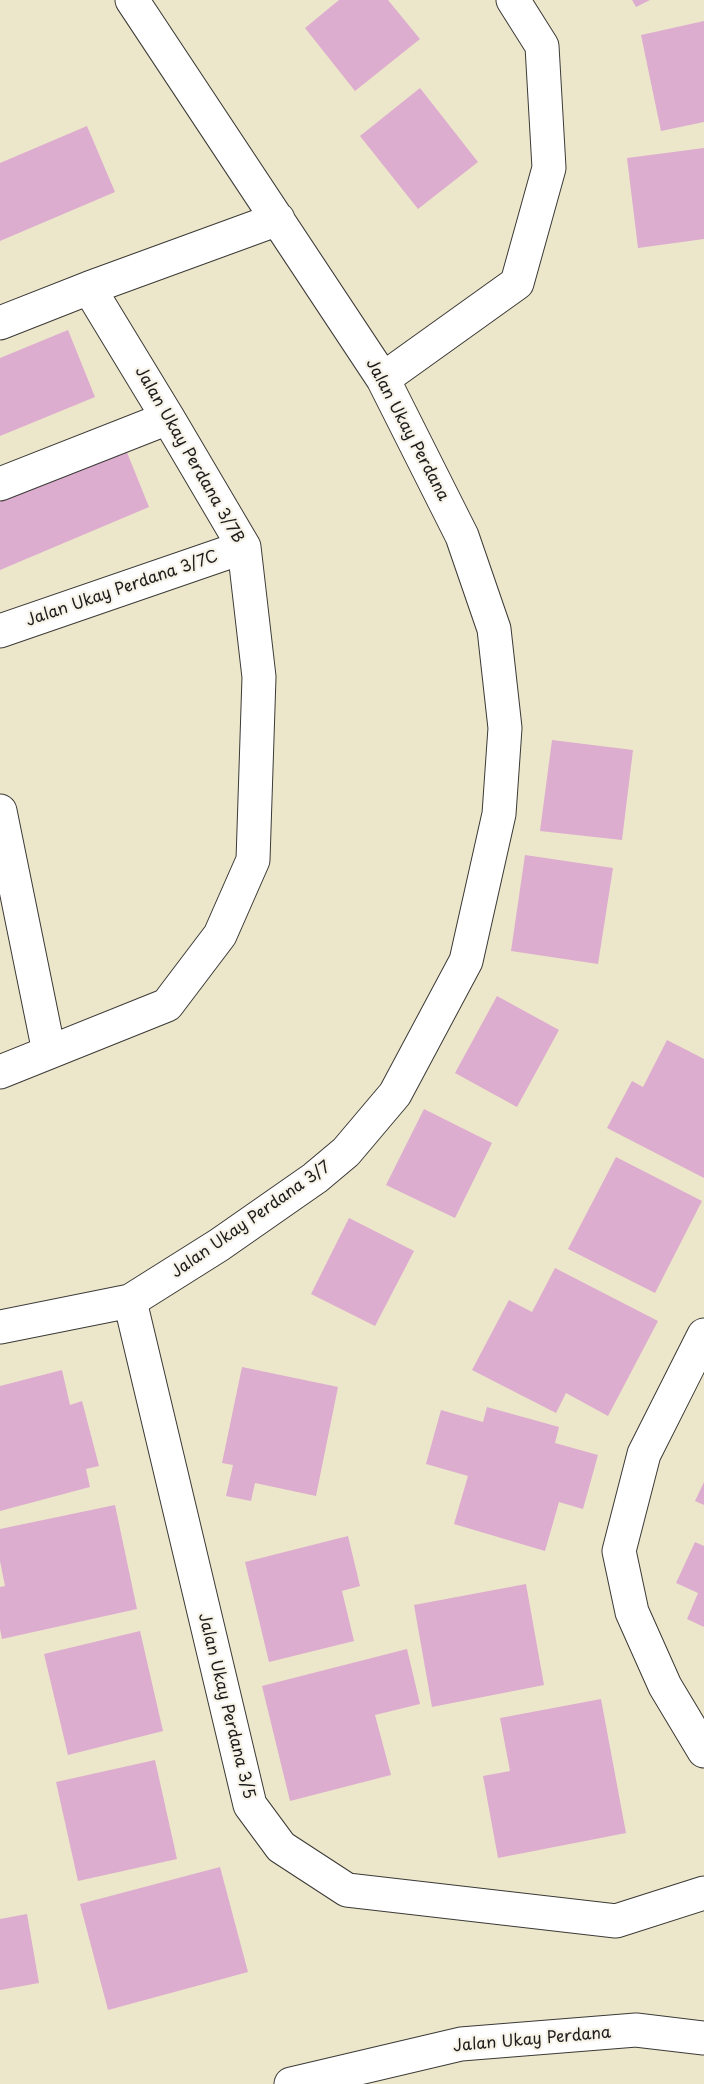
<!DOCTYPE html>
<style>
body{margin:0}
canvas{display:block;background:#ece6ca}
</style>
<canvas width="704" height="2084"></canvas>
<script>
const g = document.querySelector('canvas').getContext('2d');
g.lineJoin = 'round';
function fillPath(path, color) {
  g.fillStyle = color;
  g.fill(path, 'evenodd');
}
function shape(rows) {
  const path = new Path2D();
  for (const r of rows) {
    path.moveTo(r[0], r[1]);
    for (let i = 2; i < r.length; i += 2) path.lineTo(r[i], r[i + 1]);
  }
  return path;
}
function stroke(path, color, width, dash) {
  g.strokeStyle = color;
  g.lineWidth = width;
  g.lineCap = dash ? 'butt' : 'round';
  g.setLineDash(dash || []);
  g.stroke(path);
}
function label(font, color, halo, rows, align = 'center') {
  g.font = font + ' "Playpen Sans",sans-serif';
  g.lineWidth = 4.5;
  g.setLineDash([]);
  g.textBaseline = 'middle';
  g.strokeStyle = halo;
  g.fillStyle = color;
  for (const [text, x, y, turn = 0] of rows) {
    g.save();
    g.translate(x, y);
    g.rotate((+turn || 0) * Math.PI / 180);
    g.textAlign = isNaN(turn) ? turn : align;
    if (halo) g.strokeText(text, 0, 0);
    g.fillText(text, 0, 0);
    g.restore();
  }
}
fillPath(shape([
 [339,0,388,0,420,39,355,91,305,28],
 [632,0,650,0,636,7],
 [704,21,704,122,661,131,641,35],
 [420,88,478,162,418,209,360,136],
 [87,126,115,192,0,241,0,163],
 [704,148,704,239,638,248,627,158],
 [68,330,95,397,0,436,0,358],
 [122,440,149,507,0,570,0,490],
 [552,740,633,750,622,840,540,831],
 [525,855,613,868,598,964,511,951],
 [497,996,559,1030,517,1107,455,1073],
 [667,1040,704,1059,704,1178,607,1128,632,1081,643,1087],
 [424,1109,492,1143,455,1218,386,1185],
 [616,1157,702,1201,655,1293,568,1249],
 [349,1218,414,1251,375,1326,311,1294],
 [555,1268,658,1321,608,1416,566,1393,556,1413,472,1370,509,1300,532,1312],
 [242,1367,338,1387,316,1496,255,1483,251,1501,226,1496,233,1465,222,1463],
 [62,1370,70,1405,82,1401,99,1466,86,1469,90,1487,0,1511,0,1386],
 [487,1407,559,1427,555,1443,598,1455,583,1509,559,1502,545,1551,454,1524,468,1476,426,1464,441,1410,483,1422],
 [704,1482,704,1505,695,1501],
 [115,1505,137,1609,2,1639,0,1629,0,1587,5,1586,0,1561,0,1529],
 [348,1536,360,1586,342,1591,354,1641,269,1662,245,1562],
 [695,1542,704,1546,704,1627,687,1619,698,1593,676,1583],
 [526,1584,544,1685,432,1707,414,1605],
 [140,1631,163,1731,68,1755,44,1654],
 [407,1649,420,1704,375,1715,391,1775,290,1801,262,1686],
 [601,1699,626,1833,498,1858,483,1776,510,1771,500,1718],
 [155,1760,177,1859,78,1881,56,1782],
 [220,1867,248,1972,108,2010,80,1904],
 [27,1914,39,1983,0,1990,0,1919]
]), '#ddadcf');
const minor = shape([
 [0,323,89,288,278,219],
 [383,379,517,283,549,168,542,46,513,0],
 [0,484,168,418],
 [0,631,244,547],
 [0,811,49,1052],
 [0,1072,167,1005,220,935,253,860,259,677,244,547,168,418,89,288],
 [130,1301,250,1805,281,1847,347,1890,616,1921,704,1893],
 [0,1327,130,1301,219,1245,315,1178,346,1152,395,1094,466,961,499,814,505,728,494,629,462,536,383,379,132,0],
 [704,1335,644,1454,619,1551,632,1612,665,1686,704,1751],
 [291,2084,461,2044,636,2030,704,2038]
]);
stroke(minor, '#3b3a36', 35);
stroke(minor, '#fff', 33);
label('16px', '#1c1c1c', '#f7f3e8', [
 ["Jalan Ukay Perdana",407,430,62],
 ["Jalan Ukay Perdana 3/7B",189,455,60],
 ["Jalan Ukay Perdana 3/7C",122,589,-19],
 ["Jalan Ukay Perdana 3/7",251,1220,-35],
 ["Jalan Ukay Perdana 3/5",226,1706,76],
 ["Jalan Ukay Perdana",532,2040,-5]
]);
</script>
